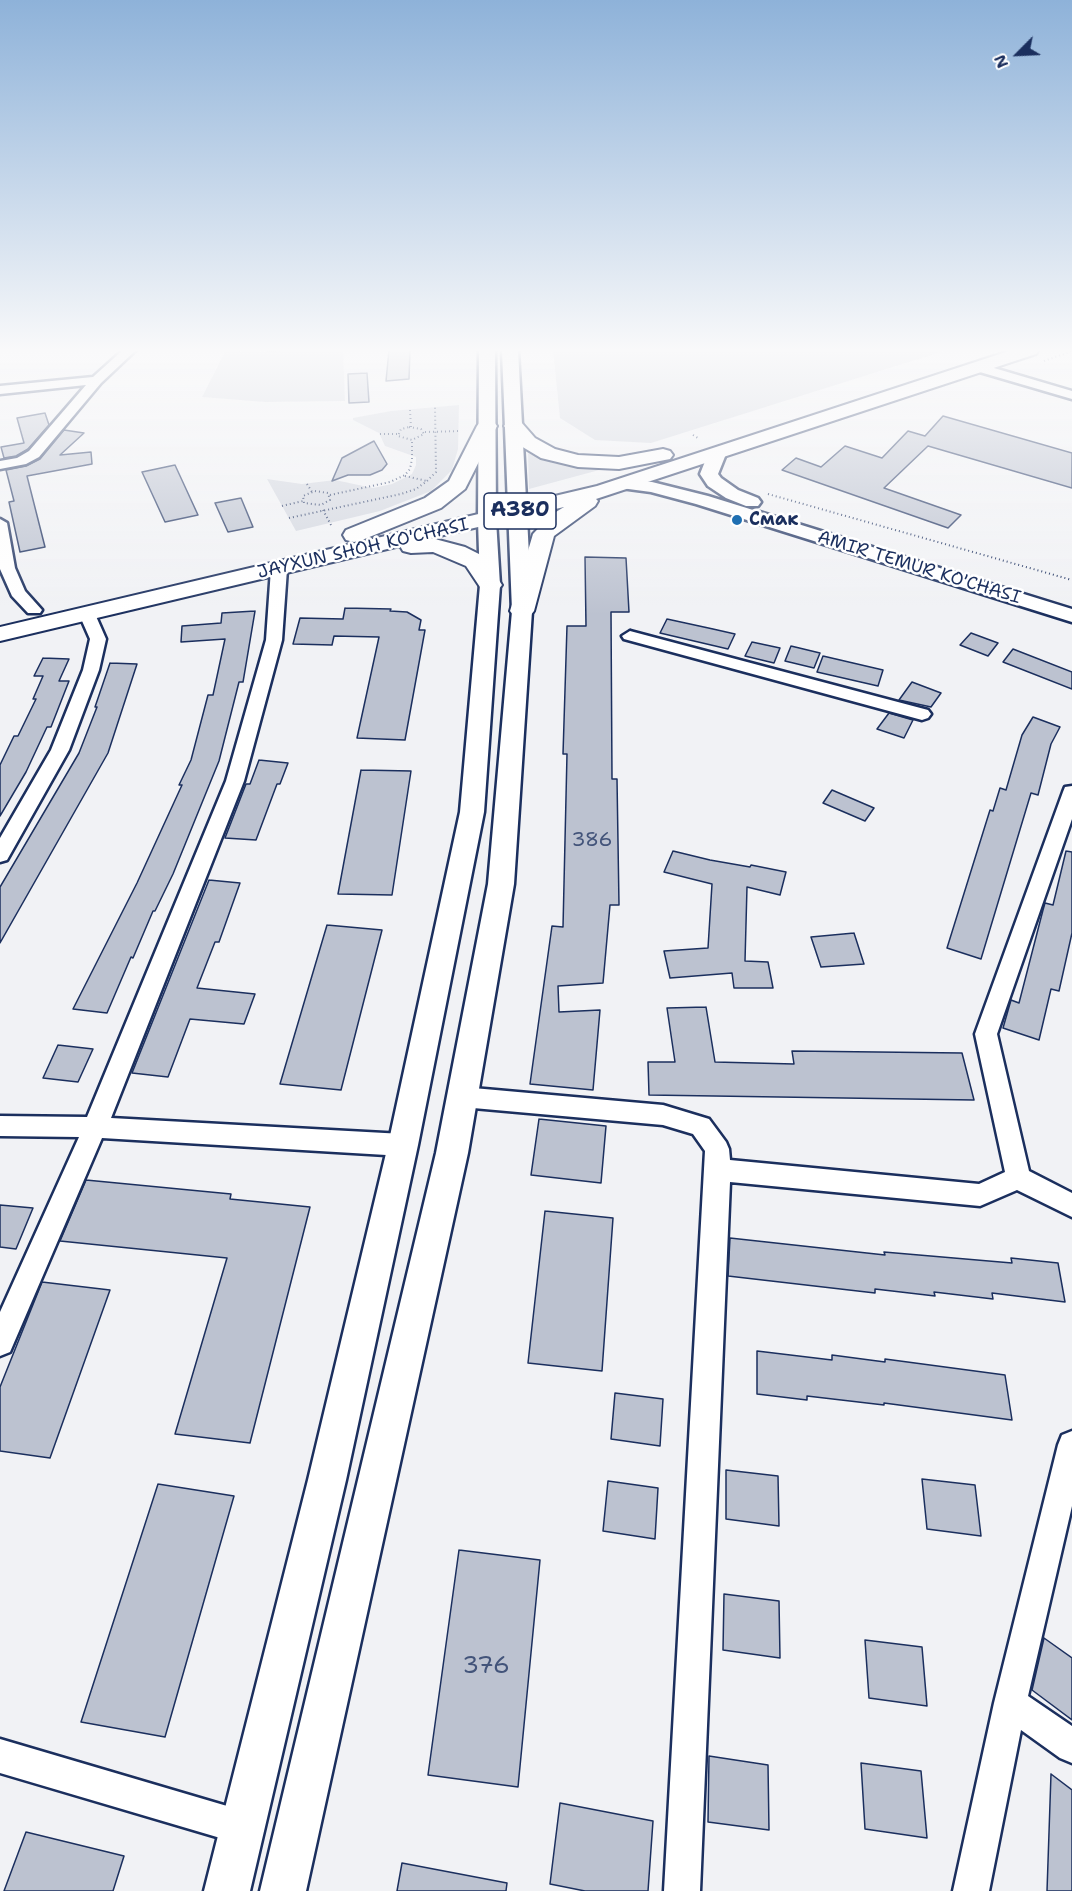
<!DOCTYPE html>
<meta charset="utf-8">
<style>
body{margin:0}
#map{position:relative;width:1072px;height:1891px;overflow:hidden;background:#f1f2f5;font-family:"Shantell Sans",sans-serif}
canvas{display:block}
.north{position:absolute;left:988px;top:24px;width:60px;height:60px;-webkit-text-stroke:4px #fff;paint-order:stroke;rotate:246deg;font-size:16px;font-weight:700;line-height:24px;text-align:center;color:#1b2f5e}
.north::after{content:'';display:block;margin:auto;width:21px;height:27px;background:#1b2f5e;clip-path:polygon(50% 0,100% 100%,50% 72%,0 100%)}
</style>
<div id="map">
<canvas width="1072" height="1891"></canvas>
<div class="north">N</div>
</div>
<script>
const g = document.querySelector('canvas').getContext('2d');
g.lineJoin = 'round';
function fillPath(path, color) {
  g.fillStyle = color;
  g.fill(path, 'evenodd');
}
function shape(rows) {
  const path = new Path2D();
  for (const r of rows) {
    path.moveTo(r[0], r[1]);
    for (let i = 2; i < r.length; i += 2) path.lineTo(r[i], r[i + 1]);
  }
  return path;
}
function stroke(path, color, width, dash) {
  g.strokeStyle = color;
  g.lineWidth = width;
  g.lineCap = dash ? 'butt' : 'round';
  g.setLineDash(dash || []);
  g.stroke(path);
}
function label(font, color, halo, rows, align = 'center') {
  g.font = font + ' "Shantell Sans",sans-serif';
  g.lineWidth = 5;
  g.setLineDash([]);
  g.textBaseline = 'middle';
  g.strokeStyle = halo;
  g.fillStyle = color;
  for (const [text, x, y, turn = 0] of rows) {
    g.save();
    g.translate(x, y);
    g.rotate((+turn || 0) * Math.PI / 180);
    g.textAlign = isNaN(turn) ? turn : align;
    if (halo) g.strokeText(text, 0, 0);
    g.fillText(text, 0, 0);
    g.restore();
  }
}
fillPath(shape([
 [226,350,244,352,343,350,345,401,265,402,202,397],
 [553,350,947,350,651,443,595,440,560,418],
 [459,405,458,449,452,470,431,491,380,511,296,531,267,479,302,484,335,480,373,488,392,484,412,474,416,465,416,457,385,446,379,433,353,420,353,418,391,411],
 [528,453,553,463,603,469,529,489]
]), '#d2d6df');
const building = shape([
 [389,350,410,350,409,379,386,381,389,350],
 [367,373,369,402,349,403,348,374,367,373],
 [45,413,49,425,28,449,16,456,4,458,1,447,24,443,17,418,45,413],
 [943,416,1072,453,1072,488,928,446,884,488,961,515,948,528,782,470,796,458,821,467,845,446,882,458,908,431,925,436,943,416],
 [64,430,84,433,60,455,91,452,92,464,27,476,45,547,20,552,9,502,14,501,6,470,26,466,40,459,64,430],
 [374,441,387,464,382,470,370,475,348,475,332,481,342,458,374,441],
 [175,465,198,515,165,522,142,472,175,465],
 [241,498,253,527,228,532,215,503,241,498],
 [585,557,626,558,629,612,611,612,612,779,617,779,619,905,610,905,603,983,558,986,559,1012,600,1010,593,1090,530,1084,552,926,563,927,567,754,563,754,567,626,586,626,585,557],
 [345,608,391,609,390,611,407,612,421,620,419,630,425,630,405,740,357,738,379,637,334,636,332,645,293,644,300,618,343,619,345,608],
 [255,611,243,682,239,682,219,761,173,874,155,911,153,911,133,958,131,957,107,1013,73,1009,137,883,182,785,179,785,191,760,208,695,213,695,225,639,181,642,182,626,221,623,222,613,255,611],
 [667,619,713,629,735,634,728,649,660,633,667,619],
 [971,633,998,643,988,656,960,645,971,633],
 [752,642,780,648,774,663,745,656,752,642],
 [791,646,820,653,814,668,785,661,791,646],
 [1013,649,1072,672,1072,689,1003,662,1013,649],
 [823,656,883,670,878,686,817,672,823,656],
 [43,658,69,659,59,681,69,681,51,727,47,727,26,772,0,816,0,765,14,736,18,736,36,699,33,699,43,676,34,676,43,658],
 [110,663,137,664,108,753,0,943,0,887,79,753,97,707,95,707,110,663],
 [912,682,941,693,931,707,899,700,912,682],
 [889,713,913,720,904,738,877,729,889,713],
 [1033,717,1060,727,1051,744,1038,795,1031,793,981,959,947,948,990,810,993,811,1000,788,1006,790,1022,735,1033,717],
 [259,760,288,763,280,784,277,784,256,840,225,838,246,784,250,784,259,760],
 [361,770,411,771,392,895,338,894,361,770],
 [832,790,874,808,865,821,823,803,832,790],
 [673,851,710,860,750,867,751,865,786,872,780,895,747,887,745,961,768,962,773,988,734,988,732,973,670,978,664,951,708,948,712,884,664,872,673,851],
 [1066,851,1072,852,1072,933,1059,991,1051,989,1039,1040,1003,1028,1011,1000,1019,1003,1043,910,1045,903,1053,905,1066,851],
 [209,880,240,883,219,942,215,942,197,988,255,994,244,1024,190,1019,168,1077,132,1073,209,880],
 [327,925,382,930,341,1090,280,1084,327,925],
 [854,933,864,964,821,967,811,937,854,933],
 [706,1007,715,1062,794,1064,792,1051,962,1053,974,1100,649,1095,648,1062,675,1062,667,1008,706,1007],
 [58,1045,93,1049,78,1082,43,1078,58,1045],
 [539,1119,606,1126,601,1183,531,1175,539,1119],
 [86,1180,231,1194,230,1199,310,1207,250,1443,175,1434,227,1258,60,1241,86,1180],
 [0,1205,33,1208,16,1249,0,1247,0,1205],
 [545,1211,613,1218,602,1371,528,1363,545,1211],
 [730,1238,885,1255,884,1252,1012,1263,1011,1258,1058,1263,1065,1302,992,1293,993,1299,934,1292,935,1296,875,1289,875,1293,728,1276,730,1238],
 [42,1282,110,1290,50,1458,0,1451,0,1387,42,1282],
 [757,1351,832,1360,832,1355,885,1362,885,1359,1005,1375,1012,1420,884,1403,884,1405,807,1396,807,1400,757,1394,757,1351],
 [615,1393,663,1399,660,1446,611,1439,615,1393],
 [726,1470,778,1476,779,1526,726,1519,726,1470],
 [922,1479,975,1485,981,1536,927,1529,922,1479],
 [608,1481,658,1488,655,1539,603,1531,608,1481],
 [158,1484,234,1496,165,1737,81,1722,158,1484],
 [459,1550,540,1560,518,1787,428,1775,459,1550],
 [724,1594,779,1601,780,1658,723,1650,724,1594],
 [1044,1638,1072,1658,1072,1720,1032,1690,1044,1638],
 [865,1640,922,1647,927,1706,869,1698,865,1640],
 [709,1756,768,1765,769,1830,708,1822,709,1756],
 [861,1763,921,1771,927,1838,865,1829,861,1763],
 [1051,1774,1072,1790,1072,1891,1047,1891,1051,1774],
 [560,1803,653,1821,648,1891,585,1891,550,1884,560,1803],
 [26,1832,124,1856,113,1891,4,1891,26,1832],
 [402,1863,507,1883,506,1891,397,1891,402,1863]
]);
fillPath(building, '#bcc2d0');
stroke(building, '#1b2f5e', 1.5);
const minor = shape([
 [123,350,136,350,101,383,39,457,26,464,0,469,0,461,17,458,29,451,86,385,0,394,0,386,93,377,123,350],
 [977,363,1072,391,1072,399,973,370,973,364,977,363],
 [0,519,7,523,15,568,25,591,42,610,40,613,28,613,12,596,0,569,0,519],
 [279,564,287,569,282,640,244,781,111,1118,403,1134,411,1138,415,1145,411,1152,403,1156,102,1138,10,1352,0,1356,0,1312,79,1137,0,1136,0,1116,87,1117,226,781,266,640,271,569,279,564],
 [87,609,95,614,106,639,99,670,69,750,7,860,0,862,0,838,51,750,83,670,90,639,79,614,87,609],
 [630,631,928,710,931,714,928,718,922,720,624,639,622,636,630,631],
 [1072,786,1072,819,997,1034,1029,1171,1072,1193,1072,1217,1017,1190,980,1206,730,1182,700,1891,664,1891,705,1151,693,1134,663,1125,462,1107,454,1104,450,1097,454,1090,462,1087,663,1105,709,1119,726,1142,729,1149,730,1160,979,1184,1005,1172,975,1034,1063,792,1065,787,1072,786],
 [1072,1431,1072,1506,1028,1696,1072,1726,1072,1763,1060,1758,1021,1730,989,1891,953,1891,994,1703,1058,1445,1062,1435,1072,1431],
 [0,1739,244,1811,256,1816,261,1828,256,1840,244,1845,0,1773,0,1739]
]);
const major = shape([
 [479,350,495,350,496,520,500,585,484,812,418,1145,346,1480,250,1891,204,1891,308,1480,388,1145,460,812,480,585,478,520,479,350],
 [502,350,518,350,532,611,514,884,468,1153,306,1891,260,1891,436,1153,488,884,512,611,502,350],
 [717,449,723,450,726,454,718,474,721,478,738,490,758,498,761,502,758,506,746,506,726,498,708,486,700,474,708,454,711,450,717,449],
 [627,479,652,482,708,496,1072,609,1072,622,696,504,651,492,621,488,618,484,621,480,627,479]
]);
const highway = shape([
 [1012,350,1039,350,1036,354,596,499,598,501,595,506,554,536,534,611,530,616,522,618,514,616,510,611,533,534,551,515,564,507,431,538,465,547,483,556,502,585,498,590,490,592,482,590,466,566,433,552,411,553,403,551,400,546,0,641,0,627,597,486,1012,350],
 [487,420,494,422,497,426,465,489,441,508,362,540,354,542,346,540,343,535,346,530,425,498,449,481,477,426,480,422,487,420],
 [514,420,521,422,535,438,555,449,578,455,619,457,663,449,670,451,673,455,670,459,619,469,578,467,541,458,521,446,504,426,507,422,514,420]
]);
stroke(minor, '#1b2f5e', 5);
stroke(major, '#1b2f5e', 5);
stroke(highway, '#1b2f5e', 4);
stroke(shape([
 [1044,361,1072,351],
 [410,410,411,427],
 [409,427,421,429,424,434,412,440,398,436,401,429,409,427],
 [425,432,460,431],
 [380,434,398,434],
 [693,435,698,438],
 [405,476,427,481],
 [307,484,312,492],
 [315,491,328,493,330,500,321,505,304,503,303,496,315,491],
 [768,494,1072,580],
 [330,495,390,482,405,475,410,469,412,459,412,440],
 [282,506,303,501],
 [323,510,331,525],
 [289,518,401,494,416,489,427,481,436,472,435,407]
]), '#1b2f5e', 2, [1, 3]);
fillPath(minor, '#fff');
fillPath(major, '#fff');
fillPath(highway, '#fff');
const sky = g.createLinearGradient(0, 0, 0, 615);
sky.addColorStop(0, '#8eb2d9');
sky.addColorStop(0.57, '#f9f9fa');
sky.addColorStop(1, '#f9f9fa00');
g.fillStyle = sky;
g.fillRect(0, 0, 1072, 615);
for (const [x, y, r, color] of [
 [737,520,6,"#1f6fb2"]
]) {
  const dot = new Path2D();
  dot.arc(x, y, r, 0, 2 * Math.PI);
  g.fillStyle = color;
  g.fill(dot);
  stroke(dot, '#fff', 2);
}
label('bold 18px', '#1b2f5e', '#fff', [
 ["Смак",749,520]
], 'left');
label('18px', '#1b2f5e', '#fff', [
 ["JAYXUN SHOH KO'CHASI",363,549,-13],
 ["AMIR TEMUR KO'CHASI",919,568,17]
]);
label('20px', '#43547a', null, [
 ["386",592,841]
]);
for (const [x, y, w] of [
 [520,511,72]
]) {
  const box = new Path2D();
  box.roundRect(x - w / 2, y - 18, w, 36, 4.5);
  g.fillStyle = '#fff';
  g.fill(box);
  stroke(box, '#1b2f5e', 1.5);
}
label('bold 21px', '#1b2f5e', null, [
 ["A380",520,511]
]);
label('24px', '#43547a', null, [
 ["376",486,1667]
]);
</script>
